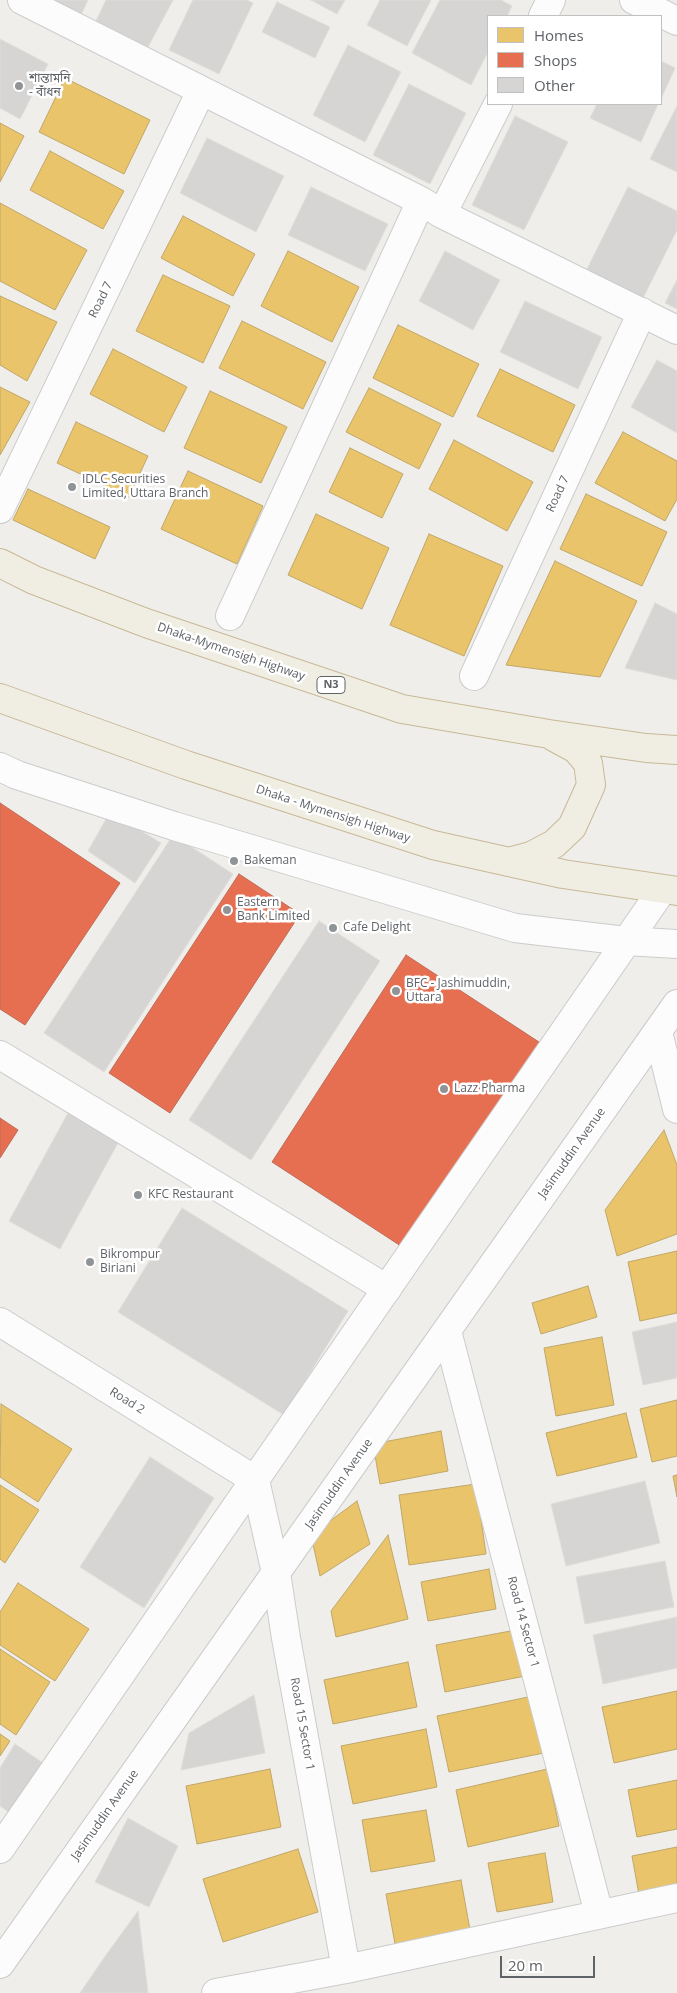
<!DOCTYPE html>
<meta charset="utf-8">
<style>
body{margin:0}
#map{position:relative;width:677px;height:1993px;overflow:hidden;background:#efeeea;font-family:"Open Sans",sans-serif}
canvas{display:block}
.legend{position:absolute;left:487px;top:15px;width:175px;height:90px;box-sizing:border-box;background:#fff;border:1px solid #bfc1c3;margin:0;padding:6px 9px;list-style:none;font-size:15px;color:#5f6368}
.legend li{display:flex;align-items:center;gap:10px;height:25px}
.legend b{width:25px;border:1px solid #bfc1c3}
.scale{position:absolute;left:500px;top:1956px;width:95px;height:22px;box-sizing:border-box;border:2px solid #5f6368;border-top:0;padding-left:6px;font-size:15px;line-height:18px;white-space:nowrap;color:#5f6368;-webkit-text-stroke:4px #fff;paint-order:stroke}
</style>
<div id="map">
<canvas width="677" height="1993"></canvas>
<ul class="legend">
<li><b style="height:14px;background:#e9c46a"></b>Homes</li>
<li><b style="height:14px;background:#e76f51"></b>Shops</li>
<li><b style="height:14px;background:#d6d5d3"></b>Other</li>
</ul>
<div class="scale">20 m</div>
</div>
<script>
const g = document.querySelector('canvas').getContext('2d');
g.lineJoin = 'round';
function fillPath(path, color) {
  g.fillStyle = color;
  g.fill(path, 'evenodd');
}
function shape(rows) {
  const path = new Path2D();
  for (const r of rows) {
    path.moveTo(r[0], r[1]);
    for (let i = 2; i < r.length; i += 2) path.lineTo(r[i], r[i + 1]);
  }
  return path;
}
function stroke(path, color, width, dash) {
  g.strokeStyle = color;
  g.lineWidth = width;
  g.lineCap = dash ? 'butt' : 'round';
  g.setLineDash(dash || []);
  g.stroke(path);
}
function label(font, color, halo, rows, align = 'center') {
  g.font = font + ' "Open Sans","Noto Sans Bengali",sans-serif';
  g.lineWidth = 5;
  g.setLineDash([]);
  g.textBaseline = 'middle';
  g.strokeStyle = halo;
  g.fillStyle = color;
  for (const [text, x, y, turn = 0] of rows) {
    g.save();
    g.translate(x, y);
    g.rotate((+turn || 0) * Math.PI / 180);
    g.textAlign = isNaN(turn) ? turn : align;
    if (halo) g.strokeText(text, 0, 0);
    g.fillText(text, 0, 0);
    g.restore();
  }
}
const homes = shape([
 [65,78,150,120,124,174,39,132,65,78],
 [0,123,24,136,0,182,0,123],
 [50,151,124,191,103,229,30,190,50,151],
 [0,203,87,250,55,310,0,281,0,203],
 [183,216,255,254,233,296,161,258,183,216],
 [288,251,359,287,332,342,261,306,288,251],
 [163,275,230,306,203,363,136,331,163,275],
 [0,296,57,322,27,381,0,365,0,296],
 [242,321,326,362,303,409,219,368,242,321],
 [398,325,479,364,453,417,373,378,398,325],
 [113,349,187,387,164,432,90,394,113,349],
 [500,369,575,405,553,452,477,416,500,369],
 [0,387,30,402,0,455,0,387],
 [369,388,441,424,419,469,346,432,369,388],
 [210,391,287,427,261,483,184,448,210,391],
 [76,422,148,456,129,497,57,463,76,422],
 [623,432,677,461,677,499,665,521,595,483,623,432],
 [454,440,533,482,507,531,429,489,454,440],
 [350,448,403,474,382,518,329,492,350,448],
 [188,471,263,506,237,564,161,529,188,471],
 [28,489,110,527,95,559,13,520,28,489],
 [586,494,667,532,642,586,560,549,586,494],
 [316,514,389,548,362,609,288,575,316,514],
 [429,534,503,566,464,656,390,625,429,534],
 [555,561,637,601,600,677,506,665,555,561],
 [664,1130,677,1165,677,1234,617,1256,605,1210,664,1130],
 [677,1251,677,1313,640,1321,628,1262,677,1251],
 [588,1286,597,1317,541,1334,532,1303,588,1286],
 [602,1337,614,1405,556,1416,544,1348,602,1337],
 [677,1400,677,1456,652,1462,640,1409,677,1400],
 [1,1404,72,1449,38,1502,0,1477,1,1404],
 [626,1413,637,1457,557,1476,546,1433,626,1413],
 [441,1431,448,1471,380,1484,373,1444,441,1431],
 [677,1475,677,1497,673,1476,677,1475],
 [476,1484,486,1554,409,1565,399,1495,476,1484],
 [0,1485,39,1510,5,1563,0,1559,0,1485],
 [357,1501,370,1544,320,1576,311,1535,357,1501],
 [388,1535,408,1619,336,1637,331,1611,388,1535],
 [489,1569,496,1609,428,1621,421,1582,489,1569],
 [18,1583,89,1629,55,1681,0,1645,0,1612,18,1583],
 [521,1629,530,1675,445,1692,436,1645,521,1629],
 [0,1649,50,1682,16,1735,0,1724,0,1649],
 [408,1662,417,1707,333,1724,324,1680,408,1662],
 [677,1691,677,1749,614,1763,602,1707,677,1691],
 [533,1696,544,1753,449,1772,437,1716,533,1696],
 [426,1729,437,1787,353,1804,341,1746,426,1729],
 [0,1734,10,1741,0,1756,0,1734],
 [270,1769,281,1827,197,1844,186,1786,270,1769],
 [547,1769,559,1826,468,1847,456,1790,547,1769],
 [677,1780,677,1829,637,1837,628,1790,677,1780],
 [426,1810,435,1861,371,1872,362,1820,426,1810],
 [677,1847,677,1893,640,1900,632,1856,677,1847],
 [298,1849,318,1912,223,1942,203,1879,298,1849],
 [545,1853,553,1902,497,1912,488,1863,545,1853],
 [461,1880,470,1930,395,1944,386,1894,461,1880]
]);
fillPath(homes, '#e9c46a');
stroke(homes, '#c0a769', 1);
const shops = shape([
 [0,803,120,883,25,1025,0,1009,0,803],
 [239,874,300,914,170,1113,109,1073,239,874],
 [406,955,542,1044,407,1250,272,1162,406,955],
 [0,1118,18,1130,0,1158,0,1118]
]);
fillPath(shops, '#e76f51');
stroke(shops, '#be6b58', 1);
const building = shape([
 [49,0,88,0,81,15,49,0],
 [106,0,173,0,148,47,96,21,106,0],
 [193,0,247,0,253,3,219,74,169,50,193,0],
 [311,0,345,0,337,14,311,0],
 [380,0,431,0,407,46,367,25,380,0],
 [440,0,501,0,512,6,507,16,488,16,488,52,471,85,412,53,440,0],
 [277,2,330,27,315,58,262,32,277,2],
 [0,39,48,64,20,119,0,108,0,39],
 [348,45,401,72,365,142,313,115,348,45],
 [661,61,675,68,661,99,661,61],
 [409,84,466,113,430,184,373,155,409,84],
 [597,104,658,104,641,142,590,118,597,104],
 [677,106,677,172,650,159,677,106],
 [515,116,568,142,524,230,472,205,515,116],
 [207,138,284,176,256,232,180,193,207,138],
 [311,187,388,224,365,271,288,235,311,187],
 [628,187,677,211,677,230,643,298,587,269,628,187],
 [445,251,500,280,473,330,419,301,445,251],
 [677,280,677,309,665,303,677,280],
 [525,301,602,337,578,389,500,352,525,301],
 [657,360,677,371,677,433,631,407,657,360],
 [655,603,677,614,677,680,625,668,655,603],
 [110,812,161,843,135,883,88,851,110,812],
 [173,835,233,874,104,1072,44,1033,173,835],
 [319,921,380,961,251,1160,189,1120,319,921],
 [68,1113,119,1141,60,1249,9,1221,68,1113],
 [182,1208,348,1311,284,1415,118,1312,182,1208],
 [677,1322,677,1378,643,1385,632,1332,677,1322],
 [150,1457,214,1498,144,1608,80,1567,150,1457],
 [645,1481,660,1543,566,1566,551,1504,645,1481],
 [665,1561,674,1607,585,1624,576,1577,665,1561],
 [677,1617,677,1668,603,1684,593,1635,677,1617],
 [254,1695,265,1753,181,1770,189,1733,254,1695],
 [15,1744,43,1763,10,1813,0,1806,0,1768,15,1744],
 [128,1818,178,1846,149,1907,95,1882,128,1818],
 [138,1911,148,1993,80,1993,106,1955,138,1911]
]);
fillPath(building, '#d6d5d3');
stroke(building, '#deddd9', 1);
const street = shape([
 [22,0,421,201,442,214,677,330],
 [634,0,677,21],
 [543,16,551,0],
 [442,214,498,104],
 [0,509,201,91],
 [230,616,421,201],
 [474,676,642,312],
 [0,767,17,775,174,826,515,928,626,941,677,944],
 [658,1032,677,1109],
 [0,1055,387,1289],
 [0,1322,255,1480,276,1573,286,1638,346,1969],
 [447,1331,599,1914],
 [216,1993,346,1969,677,1898]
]);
const secondary = shape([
 [0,1849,662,890],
 [0,1964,677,1004]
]);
const highway = shape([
 [0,563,34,580,146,623,402,709,549,734,646,748,677,750],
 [0,698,186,765,433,845,563,874,677,891],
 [508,862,531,856,554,844,572,827,591,785,588,763,576,749,554,737]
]);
stroke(street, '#cbcccc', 30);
stroke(secondary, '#cacacb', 30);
stroke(highway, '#c8b996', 30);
stroke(street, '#fdfcfc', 28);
stroke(secondary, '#fdfcfc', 28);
stroke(highway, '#f0ede3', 28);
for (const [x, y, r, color] of [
 [19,86,5,"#919496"],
 [72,487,5,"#919496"],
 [234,861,5,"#919496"],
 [227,910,5,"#919496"],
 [333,928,5,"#919496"],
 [396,991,5,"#919496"],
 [444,1089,5,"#919496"],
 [138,1195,5,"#919496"],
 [90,1262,5,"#919496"]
]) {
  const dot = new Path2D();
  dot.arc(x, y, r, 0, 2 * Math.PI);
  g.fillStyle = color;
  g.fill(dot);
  stroke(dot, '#fff', 2);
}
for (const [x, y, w] of [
 [331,685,28]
]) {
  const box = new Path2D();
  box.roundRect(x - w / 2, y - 8.5, w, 17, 4);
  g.fillStyle = '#fff';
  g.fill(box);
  stroke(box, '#5f6368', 1);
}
label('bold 11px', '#5f6368', null, [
 ["N3",331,685]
]);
label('12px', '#5f6368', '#fff', [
 ["শান্তামনি",29,79],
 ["- বাঁধন",29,93],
 ["IDLC Securities",82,480],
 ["Limited, Uttara Branch",82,494],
 ["Bakeman",244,861],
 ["Eastern",237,903],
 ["Bank Limited",237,917],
 ["Cafe Delight",343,928],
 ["BFC - Jashimuddin,",406,984],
 ["Uttara",406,998],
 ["Lazz Pharma",454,1089],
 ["KFC Restaurant",148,1195],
 ["Bikrompur",100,1255],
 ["Biriani",100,1269]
], 'left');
label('12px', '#5f6368', '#fff', [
 ["Road 7",101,300,-64],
 ["Road 7",558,494,-65],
 ["Dhaka-Mymensigh Highway",231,652,19],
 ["Dhaka - Mymensigh Highway",333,814,18],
 ["Jasimuddin Avenue",572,1153,-55],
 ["Road 2",127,1401,32],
 ["Jasimuddin Avenue",339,1484,-55],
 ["Road 14 Sector 1",523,1622,75],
 ["Road 15 Sector 1",302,1724,80],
 ["Jasimuddin Avenue",105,1815,-55]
]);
</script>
